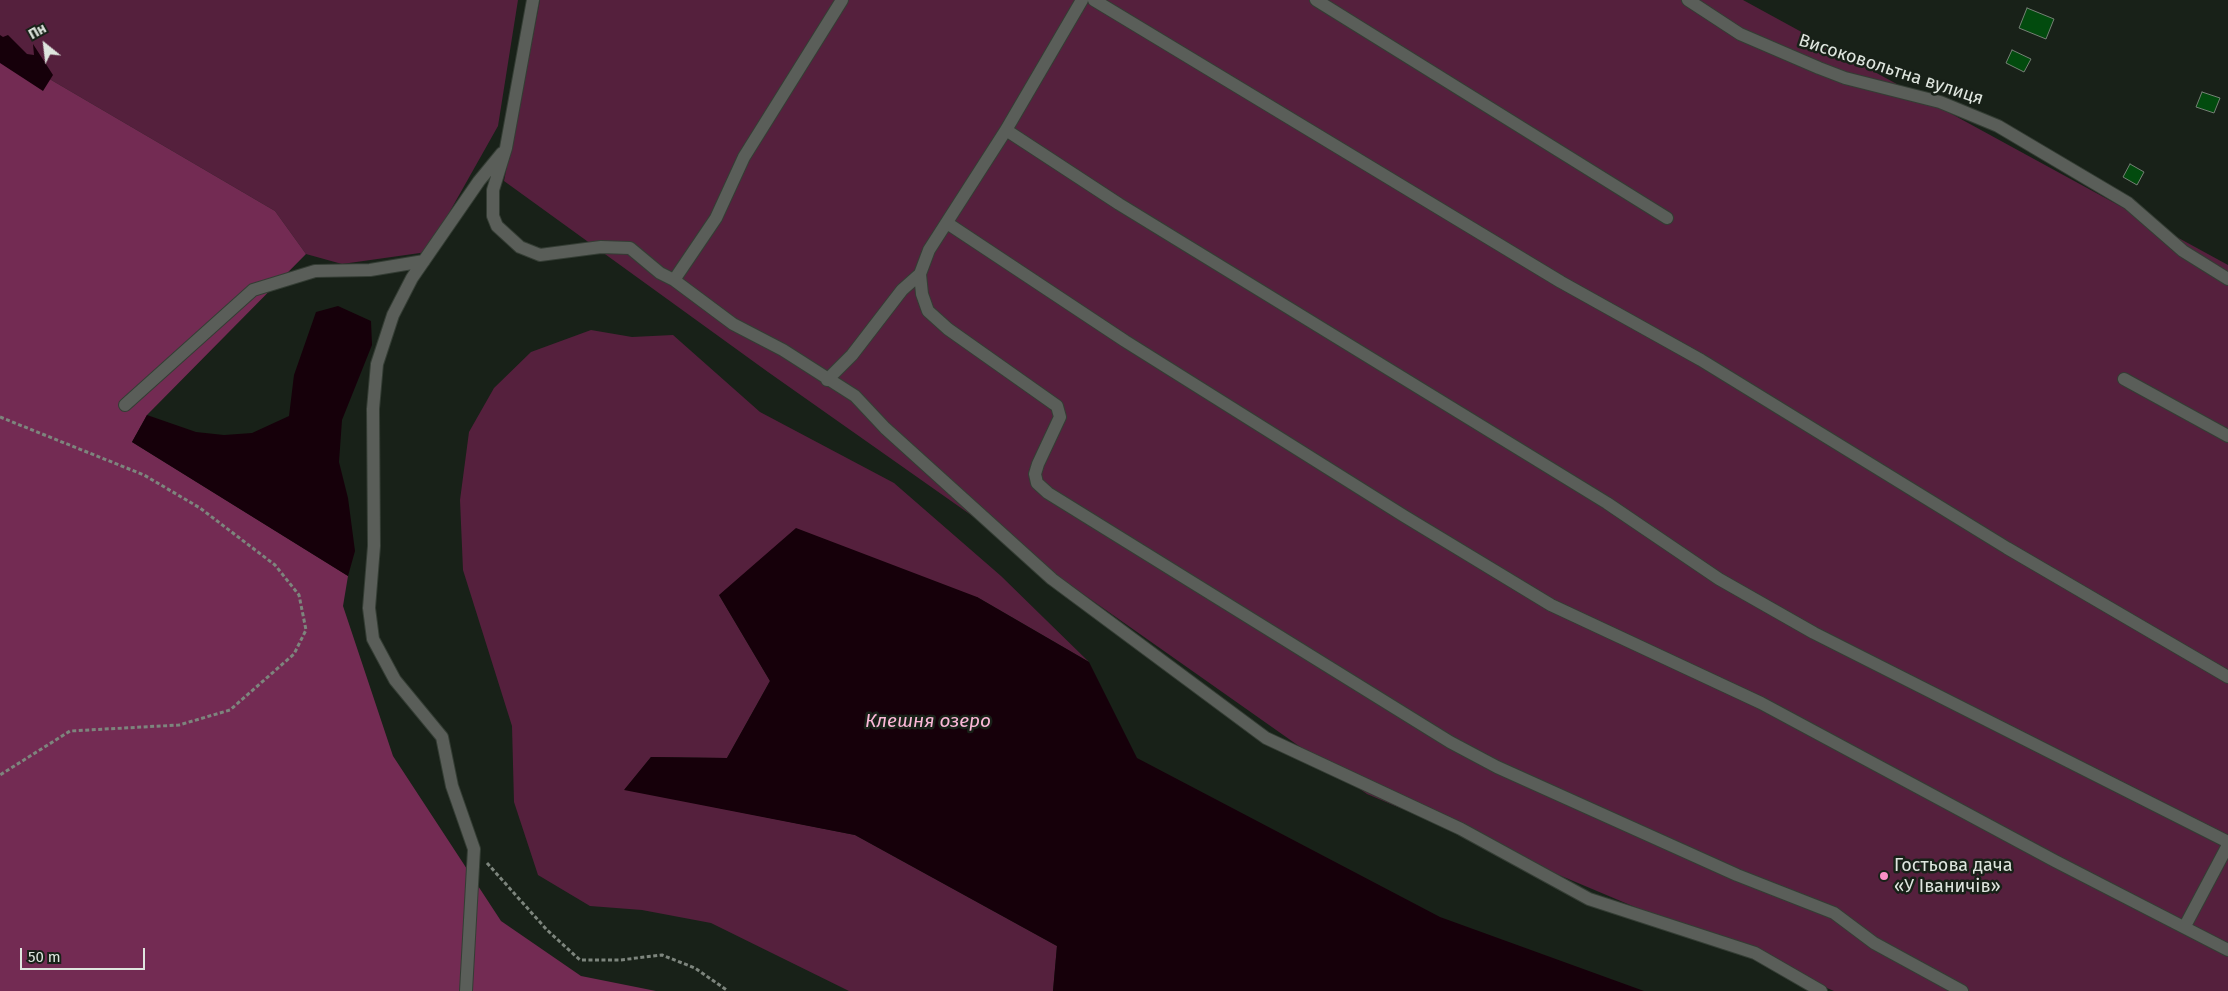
<!DOCTYPE html>
<meta charset="utf-8">
<style>
body{margin:0}
#map{position:relative;width:2228px;height:991px;overflow:hidden;background:#182118;font-family:"Fira Sans",sans-serif}
canvas{display:block}
.north{position:absolute;left:20px;top:20px;width:50px;height:50px;-webkit-text-stroke:4px #182118;paint-order:stroke;rotate:331deg;font-size:14px;font-weight:700;line-height:20px;text-align:center;color:#dfe6df}
.north::after{content:'';display:block;margin:auto;width:18px;height:22px;background:#dfe6df;clip-path:polygon(50% 0,100% 100%,50% 72%,0 100%)}
.scale{position:absolute;left:20px;top:948px;width:125px;height:22px;box-sizing:border-box;border:2px solid #dfe6df;border-top:0;padding-left:6px;font-size:15px;line-height:18px;white-space:nowrap;color:#dfe6df;-webkit-text-stroke:4px #182118;paint-order:stroke}
</style>
<div id="map">
<canvas width="2228" height="991"></canvas>
<div class="north">Пн</div>
<div class="scale">50 m</div>
</div>
<script>
const g = document.querySelector('canvas').getContext('2d');
g.lineJoin = 'round';
function fillPath(path, color) {
  g.fillStyle = color;
  g.fill(path, 'evenodd');
}
function shape(rows) {
  const path = new Path2D();
  for (const r of rows) {
    path.moveTo(r[0], r[1]);
    for (let i = 2; i < r.length; i += 2) path.lineTo(r[i], r[i + 1]);
  }
  return path;
}
function stroke(path, color, width, dash) {
  g.strokeStyle = color;
  g.lineWidth = width;
  g.lineCap = dash ? 'butt' : 'round';
  g.setLineDash(dash || []);
  g.stroke(path);
}
function label(font, color, halo, rows, align = 'center') {
  g.font = font + ' "Fira Sans",sans-serif';
  g.lineWidth = 5;
  g.setLineDash([]);
  g.textBaseline = 'middle';
  g.strokeStyle = halo;
  g.fillStyle = color;
  for (const [text, x, y, turn = 0] of rows) {
    g.save();
    g.translate(x, y);
    g.rotate((+turn || 0) * Math.PI / 180);
    g.textAlign = isNaN(turn) ? turn : align;
    if (halo) g.strokeText(text, 0, 0);
    g.fillText(text, 0, 0);
    g.restore();
  }
}
fillPath(shape([
 [0,0,518,0,498,126,427,252,342,264,306,254,275,211,0,50],
 [540,0,1743,0,2228,265,2228,991,1834,991,1367,794,768,372,504,181],
 [591,330,632,337,673,335,760,412,894,483,1001,576,1089,662,977,597,719,595,770,681,727,758,651,757,625,789,855,835,1057,946,1053,991,849,991,711,923,642,910,590,906,538,875,514,802,512,726,463,570,460,500,469,432,494,388,531,352]
]), '#55203d');
fillPath(shape([
 [0,50,275,211,306,254,147,415,132,442,348,576,343,606,393,756,501,921,581,976,656,991,0,991]
]), '#732b53');
fillPath(shape([
 [0,35,3,37,8,35,27,54,34,55,33,44,53,75,43,91,0,63],
 [338,306,371,321,372,345,342,420,339,462,348,498,355,551,348,576,132,442,147,415,196,432,224,435,252,433,289,416,294,375,316,312],
 [796,528,977,597,1089,662,1137,758,1440,917,1644,991,1053,991,1057,946,855,835,624,790,651,757,727,758,770,681,719,595]
]), '#16000a');
const building = shape([
 [2027,8,2054,19,2046,39,2019,28,2027,8],
 [2012,50,2031,59,2024,72,2006,63,2012,50],
 [2202,92,2220,98,2214,113,2196,107,2202,92],
 [2130,164,2144,172,2137,185,2123,177,2130,164]
]);
fillPath(building, '#024b0e');
stroke(building, '#758075', 1);
const minor = shape([
 [533,0,506,148,493,190,493,216,497,226,520,247,540,255,601,247,630,248,660,273,674,280,733,324,783,350,855,396,885,428,1052,579,1266,738,1461,829,1589,899,1755,953,1821,991],
 [1082,0,1006,130,929,250,920,274,922,294,928,311,948,329,1057,406,1060,417,1038,464,1035,474,1037,483,1048,493,1450,742,1497,767,1737,875,1834,913,1874,943,1962,991],
 [1094,0,1561,282,1701,360,2007,548,2228,677],
 [1316,0,1667,218],
 [1688,0,1740,34,1819,68,1845,78,1940,102,1998,126,2128,203,2183,251,2228,279],
 [1006,130,1119,204,1607,503,1719,579,1814,633,2228,842],
 [947,223,1125,341,1404,516,1551,605,1761,703,2055,861,2228,950],
 [674,280,716,218,744,157,842,0],
 [2124,379,2228,436],
 [827,380,852,355,902,290,920,274],
 [125,405,253,290,315,271,370,270,424,261],
 [2185,926,2228,845],
 [466,991,474,849,452,786,442,737,395,680,373,639,369,608,374,546,373,409,377,364,393,315,412,278,479,181,502,153]
]);
stroke(minor, '#343d34', 14);
stroke(shape([
 [0,417,144,475,200,508,275,565,299,595,306,630,294,654,230,710,179,725,70,731,0,775],
 [487,863,547,930,580,960,620,960,662,955,695,968,728,991]
]), '#7d857d', 3, [4, 2.5]);
stroke(minor, '#5a5e59', 12);
for (const [x, y, r, color] of [
 [1884,876,5,"#fa8fc6"]
]) {
  const dot = new Path2D();
  dot.arc(x, y, r, 0, 2 * Math.PI);
  g.fillStyle = color;
  g.fill(dot);
  stroke(dot, '#182118', 2);
}
label('18px', '#dfe6df', '#182118', [
 ["Високовольтна вулиця",1891,70,18]
]);
label('18px', '#dfe6df', '#182118', [
 ["Гостьова дача",1894,866],
 ["«У Іваничів»",1894,887]
], 'left');
label('italic 19px', '#fab8d7', '#182118', [
 ["Клешня озеро",928,722]
]);
</script>
